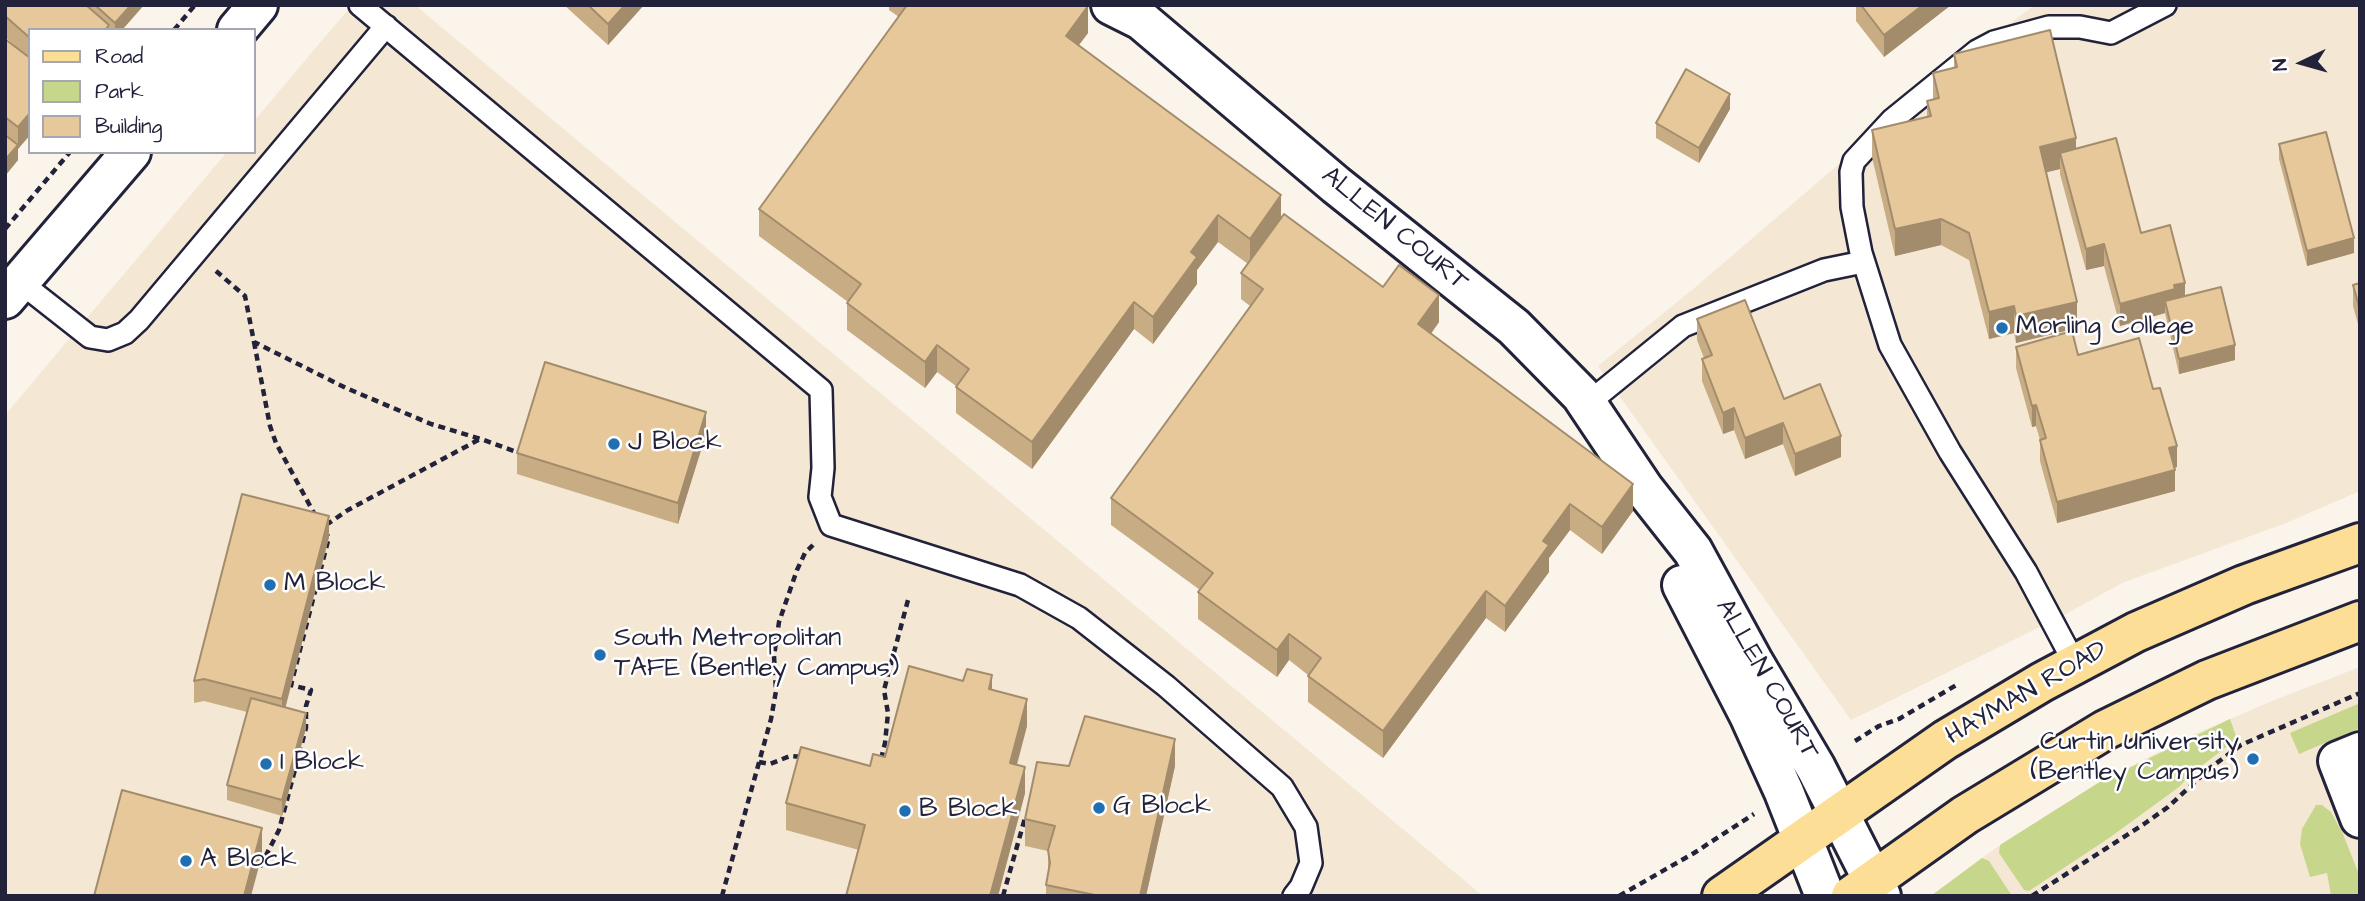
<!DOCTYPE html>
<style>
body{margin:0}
#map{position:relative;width:2365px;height:901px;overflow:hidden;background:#faf4eb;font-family:"Architects Daughter",sans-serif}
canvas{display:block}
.frame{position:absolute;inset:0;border:7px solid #22223b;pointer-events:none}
.legend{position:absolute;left:28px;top:28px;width:228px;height:126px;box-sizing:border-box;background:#fff;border:2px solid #a7a7b1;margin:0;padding:9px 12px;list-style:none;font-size:21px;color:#22223b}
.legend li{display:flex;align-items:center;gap:14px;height:35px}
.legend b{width:35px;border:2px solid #a7a7b1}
.north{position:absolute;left:2267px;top:28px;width:70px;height:70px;-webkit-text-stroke:5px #fff;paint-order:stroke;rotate:265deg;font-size:19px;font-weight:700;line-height:28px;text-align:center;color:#22223b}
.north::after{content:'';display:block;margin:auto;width:24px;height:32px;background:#22223b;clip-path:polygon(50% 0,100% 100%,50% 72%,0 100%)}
</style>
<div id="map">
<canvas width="2365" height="901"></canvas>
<div class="frame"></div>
<ul class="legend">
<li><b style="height:9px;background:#fcde96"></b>Road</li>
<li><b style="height:19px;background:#c6d78c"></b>Park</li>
<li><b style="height:19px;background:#e7c89a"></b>Building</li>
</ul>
<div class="north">N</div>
</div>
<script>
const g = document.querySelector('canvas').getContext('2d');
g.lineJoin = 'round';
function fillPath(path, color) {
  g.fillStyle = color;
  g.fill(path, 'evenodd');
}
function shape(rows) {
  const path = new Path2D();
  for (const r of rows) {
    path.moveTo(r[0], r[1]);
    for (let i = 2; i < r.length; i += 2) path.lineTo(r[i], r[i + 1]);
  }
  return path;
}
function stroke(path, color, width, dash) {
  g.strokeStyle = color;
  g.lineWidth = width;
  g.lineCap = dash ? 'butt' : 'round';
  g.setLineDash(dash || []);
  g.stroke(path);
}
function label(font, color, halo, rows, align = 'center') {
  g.font = font + ' "Architects Daughter",sans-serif';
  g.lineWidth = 5;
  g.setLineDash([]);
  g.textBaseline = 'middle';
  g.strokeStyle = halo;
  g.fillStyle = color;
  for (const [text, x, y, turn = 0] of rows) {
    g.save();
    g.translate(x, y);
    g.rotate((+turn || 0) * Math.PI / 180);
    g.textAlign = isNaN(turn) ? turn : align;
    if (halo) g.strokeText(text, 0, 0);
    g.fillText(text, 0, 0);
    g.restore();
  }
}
fillPath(shape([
 [352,5,415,5,1483,896,5,896,5,415,227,152,254,152,254,121],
 [2035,5,2360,5,2360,491,2286,523,2122,583,2066,614,1851,720,1598,366,1692,290,1965,56],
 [2360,667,2360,896,1930,896,2000,845,2098,783,2193,735,2272,701]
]), '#f4e7d3');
fillPath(shape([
 [2360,703,2360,728,2299,754,2290,733],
 [2230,719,2237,739,2192,773,2179,787,2109,838,2029,891,2024,890,1999,853,2000,845,2098,783],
 [2316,805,2322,805,2331,812,2343,834,2360,877,2360,896,2331,896,2327,873,2310,877,2300,844,2302,829],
 [1982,858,1989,861,2012,896,1931,896]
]), '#c6d78c');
const lane = shape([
 [360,5,821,390,823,468,820,497,831,525,1020,585,1079,618,1166,686,1282,787,1306,827,1311,863,1301,887,1294,896],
 [20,282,90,337,108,340,125,333,139,320,386,26],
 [1587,404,1683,326,1824,270,1863,262],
 [2075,664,2026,572,1950,452,1890,345,1861,253,1852,207,1851,172,1854,161,1892,120,1977,51,1994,42,2049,27,2080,27,2111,33,2165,5]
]);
const street = shape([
 [1111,5,1141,20,1336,185,1514,327,1581,395,1644,489,1693,551,1754,663,1816,768,1881,896],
 [1682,585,1749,715,1784,792,1825,896],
 [2360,752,2338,761,2360,818]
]);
const secondary = shape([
 [237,30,258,5],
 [5,299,131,152]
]);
const primary = shape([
 [1722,896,1945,740,2042,682,2136,632,2244,585,2360,543],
 [1851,896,1965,815,2105,730,2207,680,2360,621]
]);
stroke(lane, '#22223b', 26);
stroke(street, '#22223b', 44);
stroke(secondary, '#22223b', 44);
stroke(primary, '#22223b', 44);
stroke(shape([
 [174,30,195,5],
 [5,229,70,152],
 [216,271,245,296,254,342,346,388,431,424,481,439,522,454],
 [254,342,270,426,276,443,315,515],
 [326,525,348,510,480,439],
 [1855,741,1879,726,1899,719,1958,684],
 [881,759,885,743,888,713,884,690,908,600],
 [759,762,770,764,790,756,802,757],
 [260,867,279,830,306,728,306,706,311,690,291,685,329,537,326,534],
 [722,896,771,719,776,691,774,656,779,622,797,570,805,553,813,545],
 [1003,896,1025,818],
 [1619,896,1694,853,1754,814],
 [2032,896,2144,824,2168,807,2210,768,2241,745,2360,693]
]), '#22223b', 4.5, [7, 5]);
stroke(lane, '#fff', 21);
stroke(street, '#fff', 38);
stroke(secondary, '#fff', 38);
stroke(primary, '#fcde96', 38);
fillPath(shape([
 [5,5,144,5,122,30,30,30,30,135,18,149,18,148,18,160,5,176,5,39,22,52,5,37],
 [564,5,644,5,608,45],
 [889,5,1086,5,1088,33,1079,45,1281,218,1383,287,1439,322,1431,334,1633,511,1602,554,1570,530,1549,558,1549,572,1505,632,1486,618,1383,758,1308,702,1308,675,1289,660,1277,677,1198,619,1198,592,1200,590,1111,525,1111,498,1250,306,1241,299,1241,273,1248,264,1218,242,1197,270,1197,284,1153,344,1134,329,1032,469,956,413,956,386,937,372,925,388,847,330,847,303,848,302,759,236,759,209,899,17,889,10],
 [1856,5,1951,5,1884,57,1856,21],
 [1954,54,2076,148,2141,233,2185,296,2235,360,2179,374,2165,313,2120,326,2104,266,2086,270,2060,174,2060,169,2046,172,2077,328,2016,343,2014,333,1989,339,1969,260,1941,245,1895,256,1872,157,1872,130,1927,117,1927,101,1933,99,1933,73,1954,68],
 [1730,109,1699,163,1656,138,1656,123],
 [2279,144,2354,253,2307,266,2279,159],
 [2360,283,2360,331,2353,306,2353,285],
 [1697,319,1841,457,1795,476,1783,444,1745,459,1734,430,1723,434,1702,381,1702,359,1704,358,1697,340],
 [2016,347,2078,355,2153,389,2177,467,2174,468,2175,491,2057,523,2040,461,2040,440,2036,426,2032,427,2016,368],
 [706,434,678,524,517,474,517,453],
 [329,537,285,707,306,728,282,816,227,800,227,785,247,712,204,701,194,703,194,681],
 [992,690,1027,726,1017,765,1025,793,998,896,846,896,859,850,786,830,786,803,870,766],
 [1069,766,1175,766,1146,896,1046,896,1046,885,1048,874,1048,851,1025,846,1025,819]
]), '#c7ac84');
fillPath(shape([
 [131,5,144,5,122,30,115,30,115,23],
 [625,5,644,5,608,45,608,24],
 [1923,5,1951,5,1884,57,1884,35],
 [1088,6,1088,33,1066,62,1066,36],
 [1730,94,1730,109,1699,163,1699,148],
 [30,113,30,135,18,149,18,127],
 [2076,138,2076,165,2060,153,2060,169,2040,174,2040,147],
 [18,145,18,160,5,176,5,160],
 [1281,195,1281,222,1250,265,1250,239],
 [1218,215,1218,242,1197,270,1197,284,1153,344,1153,317,1191,252],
 [1941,219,1941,245,1895,256,1895,229],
 [2354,238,2354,253,2307,266,2307,251],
 [2104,244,2104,266,2086,270,2086,249],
 [2185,283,2185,304,2165,301,2165,313,2120,326,2120,304,2174,285],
 [1439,295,1439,322,1418,351,1418,324],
 [1134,302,1134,329,1032,469,1032,442],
 [2077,302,2077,328,2016,343,2016,316],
 [2014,306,2014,333,1989,339,1989,312],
 [937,345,937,372,925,388,925,362],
 [2235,345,2235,360,2179,374,2179,359],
 [2036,405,2036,426,2032,427,2032,406],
 [1734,408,1734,430,1723,434,1723,413],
 [706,412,706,434,678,524,678,503],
 [1783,423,1783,444,1745,459,1745,438],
 [1841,436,1841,457,1795,476,1795,454],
 [2177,446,2177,467,2169,469,2169,448],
 [2175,470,2175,491,2057,523,2057,502],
 [1633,484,1633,511,1602,554,1602,527],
 [1570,504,1570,530,1549,558,1549,572,1505,632,1505,606,1543,541],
 [329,516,329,537,282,721,282,699],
 [1486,591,1486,618,1383,758,1383,731],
 [1289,634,1289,660,1277,677,1277,650],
 [992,675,992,702,989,689],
 [1027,699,1027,726,1010,789,1010,763],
 [306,713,306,728,282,816,282,800],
 [1175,739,1175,766,1146,896,1140,896],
 [1025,767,1025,793,998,896,990,896],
 [262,828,262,855,251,896,244,896]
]), '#a28c6c');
const building = shape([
 [5,5,86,5,109,25,105,30,30,30,30,38,5,16,5,5],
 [95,5,131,5,115,23,95,5],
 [588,5,625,5,608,24,588,5],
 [907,5,1086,5,1088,6,1066,36,1281,195,1250,239,1218,215,1191,252,1197,257,1153,317,1134,302,1032,442,956,387,969,369,937,345,925,362,847,303,861,284,759,209,907,5],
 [1861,5,1923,5,1884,35,1861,5],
 [2050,30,2076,138,2040,147,2077,302,2016,316,2014,306,1989,312,1969,233,1941,219,1895,229,1872,130,1931,116,1927,101,1939,98,1933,73,1957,67,1954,54,2050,30],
 [5,39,30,58,30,113,18,127,5,117,5,39],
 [1686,69,1730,94,1699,148,1656,123,1686,69],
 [2326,132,2354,238,2307,251,2279,144,2326,132],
 [5,135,18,145,5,160,5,135],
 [2116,138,2141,233,2170,225,2185,283,2174,285,2175,289,2120,304,2104,244,2086,249,2060,153,2116,138],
 [1284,214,1383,287,1399,265,1439,295,1418,324,1633,484,1602,527,1570,504,1543,541,1549,545,1505,606,1486,591,1383,731,1308,676,1321,658,1289,634,1277,650,1198,592,1213,573,1111,498,1263,289,1241,273,1284,214],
 [2360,283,2360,310,2353,285,2360,283],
 [2221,287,2235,345,2179,359,2165,301,2221,287],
 [1745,300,1784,399,1820,384,1841,436,1795,454,1783,423,1745,438,1734,408,1723,413,1702,359,1712,355,1697,319,1745,300],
 [2072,331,2078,355,2139,338,2153,389,2160,388,2177,446,2169,448,2175,470,2057,502,2040,440,2046,438,2036,405,2032,406,2016,347,2072,331],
 [545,362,706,412,678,503,517,453,545,362],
 [242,494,329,516,282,699,204,679,194,681,242,494],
 [909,666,963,681,967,669,992,675,989,689,1027,699,1010,763,1025,767,990,896,846,896,865,825,786,803,801,747,870,766,873,754,885,757,909,666],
 [251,698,306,713,282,800,227,785,251,698],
 [1085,716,1175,739,1140,896,1100,896,1046,885,1050,863,1048,850,1055,826,1025,819,1037,762,1069,766,1085,716],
 [122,790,262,828,244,896,94,896,122,790]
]);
fillPath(building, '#e7c89a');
stroke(building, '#a28c6c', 2);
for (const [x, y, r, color] of [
 [2002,328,7,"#1f6fb2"],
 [614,444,7,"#1f6fb2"],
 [270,585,7,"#1f6fb2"],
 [600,655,7,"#1f6fb2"],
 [2253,759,7,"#1f6fb2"],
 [266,764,7,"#1f6fb2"],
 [1099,808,7,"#1f6fb2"],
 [905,811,7,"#1f6fb2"],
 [186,861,7,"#1f6fb2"]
]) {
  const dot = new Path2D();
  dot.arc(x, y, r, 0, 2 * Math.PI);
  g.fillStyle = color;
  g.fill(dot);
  stroke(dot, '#fff', 2.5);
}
label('26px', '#22223b', '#fff', [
 ["ALLEN COURT",1394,230,39],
 ["ALLEN COURT",1766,680,60],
 ["HAYMAN ROAD",2027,694,-30]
]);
label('26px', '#22223b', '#fff', [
 ["Morling College",2016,328],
 ["J Block",628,444],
 ["M Block",284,585],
 ["South Metropolitan",614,640],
 ["TAFE (Bentley Campus)",614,670],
 ["Curtin University",2239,744,"right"],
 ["(Bentley Campus)",2239,774,"right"],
 ["I Block",280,764],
 ["G Block",1113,808],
 ["B Block",919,811],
 ["A Block",200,861]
], 'left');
</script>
